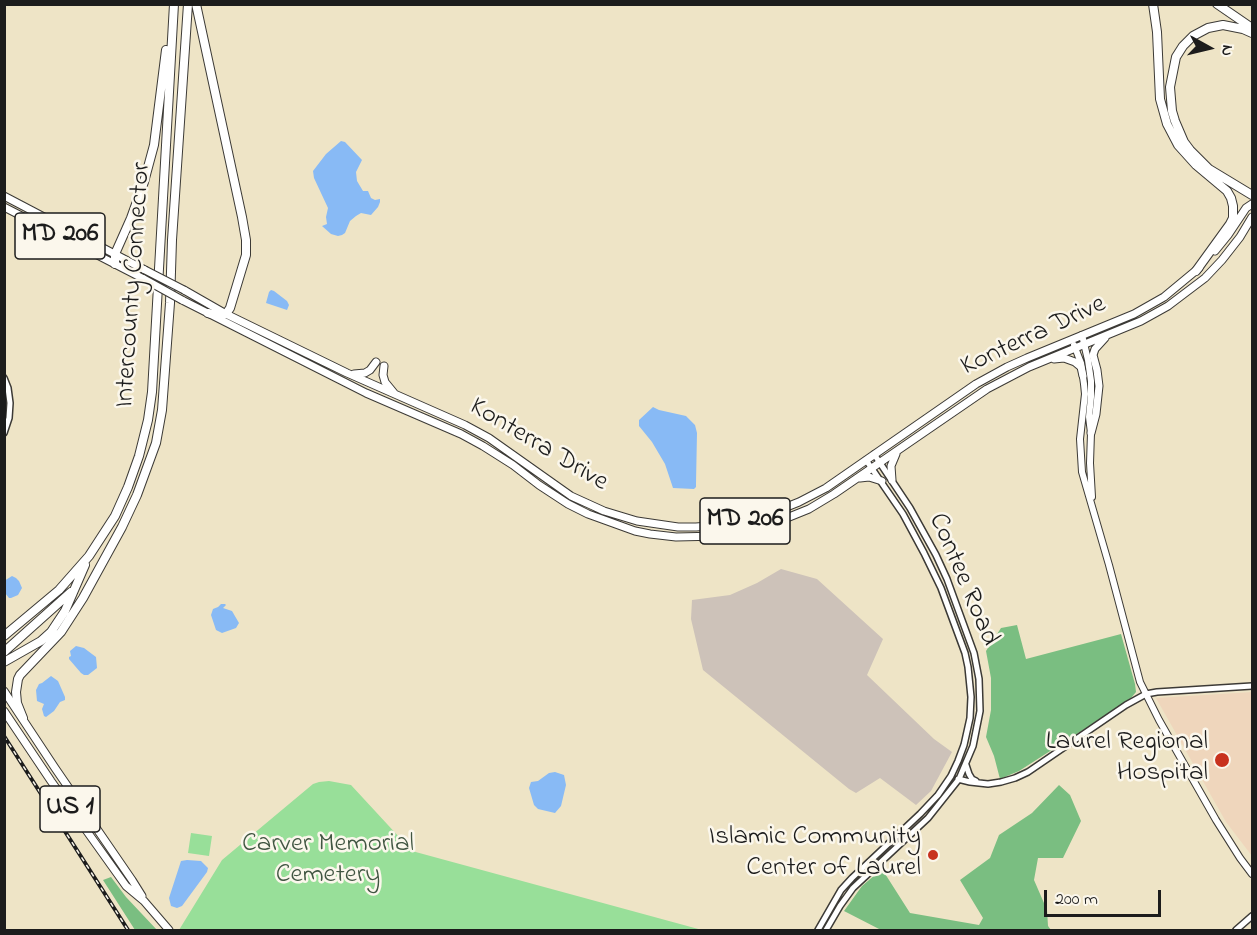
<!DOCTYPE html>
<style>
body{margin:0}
#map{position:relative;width:1257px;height:935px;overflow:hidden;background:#eee4c6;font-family:"Indie Flower",sans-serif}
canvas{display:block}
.frame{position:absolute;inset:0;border:6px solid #1c1c1c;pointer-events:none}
.north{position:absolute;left:1179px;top:18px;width:60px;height:60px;-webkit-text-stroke:4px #fbf7ec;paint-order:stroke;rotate:98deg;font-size:16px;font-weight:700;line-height:24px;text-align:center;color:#1c1c1c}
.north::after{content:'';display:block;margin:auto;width:21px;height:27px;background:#1c1c1c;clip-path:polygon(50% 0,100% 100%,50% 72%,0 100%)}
.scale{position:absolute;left:1044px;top:890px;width:117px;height:27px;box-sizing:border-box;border:3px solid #1c1c1c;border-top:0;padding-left:8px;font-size:18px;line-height:21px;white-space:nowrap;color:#1c1c1c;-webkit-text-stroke:4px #fbf7ec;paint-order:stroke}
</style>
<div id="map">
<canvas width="1257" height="935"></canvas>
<div class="frame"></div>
<div class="north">N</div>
<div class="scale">200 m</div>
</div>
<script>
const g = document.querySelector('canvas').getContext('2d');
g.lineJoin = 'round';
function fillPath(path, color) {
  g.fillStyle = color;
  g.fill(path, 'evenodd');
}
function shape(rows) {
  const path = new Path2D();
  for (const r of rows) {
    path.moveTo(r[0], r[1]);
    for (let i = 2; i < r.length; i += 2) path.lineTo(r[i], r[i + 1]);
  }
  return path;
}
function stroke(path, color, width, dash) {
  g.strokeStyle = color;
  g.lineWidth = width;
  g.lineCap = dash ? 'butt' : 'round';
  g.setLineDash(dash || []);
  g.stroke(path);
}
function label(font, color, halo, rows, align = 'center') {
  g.font = font + ' "Indie Flower",sans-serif';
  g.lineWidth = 5;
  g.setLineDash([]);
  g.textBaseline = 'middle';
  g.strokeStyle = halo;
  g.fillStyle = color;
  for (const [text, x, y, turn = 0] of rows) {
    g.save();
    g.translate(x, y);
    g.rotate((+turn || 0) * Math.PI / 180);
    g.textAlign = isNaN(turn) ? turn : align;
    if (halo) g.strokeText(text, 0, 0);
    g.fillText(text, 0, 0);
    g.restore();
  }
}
fillPath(shape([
 [1252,692,1252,856,1226,822,1156,698]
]), '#efd6bc');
fillPath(shape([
 [781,569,817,579,883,639,867,675,934,739,952,752,931,791,916,805,880,778,856,793,849,789,703,670,691,619,692,600,730,595,757,583]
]), '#cdc2b9');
fillPath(shape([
 [329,781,351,785,412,851,702,930,179,930,222,860,313,784,319,782],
 [191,833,212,836,209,856,188,853]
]), '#98df99');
fillPath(shape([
 [1017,625,1026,659,1121,634,1135,684,1136,692,1131,698,1086,728,1019,771,1000,779,994,756,986,737,991,710,991,678,986,651,1001,628],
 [1059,785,1070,795,1081,821,1063,858,1038,858,1034,880,1047,910,1048,926,1051,930,881,930,844,911,862,886,882,869,910,913,979,925,983,918,960,880,990,858,999,835,1032,813],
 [111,877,126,897,157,930,135,930,103,880]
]), '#7abe81');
fillPath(shape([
 [341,141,345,142,362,160,356,172,357,181,363,191,368,191,371,198,375,200,380,199,380,202,378,207,371,215,361,213,356,216,350,221,345,233,342,235,338,236,331,234,322,226,327,224,326,217,328,208,314,178,313,171,326,154],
 [271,290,274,291,287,301,289,305,287,310,266,303,269,292],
 [653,407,659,410,686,416,695,425,697,433,696,483,696,487,694,489,673,488,665,464,652,442,639,426,639,420],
 [12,576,16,578,19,581,22,588,18,595,11,598,9,598,5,593,4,581],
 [221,604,225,604,226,605,223,608,232,611,239,623,236,628,222,633,216,630,211,615,213,609,218,607],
 [76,646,84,648,96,657,97,668,88,675,84,675,81,673,69,659,69,657,71,656,70,651],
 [51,676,58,681,65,697,65,700,60,702,54,711,46,717,44,716,42,709,44,704,37,701,36,690,39,684,42,683],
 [555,772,564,775,566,785,561,806,555,813,538,809,534,805,529,788,531,782,538,781,549,773],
 [187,860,201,861,208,868,207,872,182,906,177,908,171,906,169,898,181,861]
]), '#88baf5');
const tertiary = shape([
 [4,378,8,388,10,403,9,418,4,433],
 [966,765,969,774,972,779,976,781],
 [958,779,970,782,988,784,1001,782,1015,778,1028,772,1126,705,1146,694,1157,692,1252,686],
 [818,930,841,890,852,878,920,814,938,795,951,776,958,761,964,745,970,718,971,697,968,667,965,653,941,588,924,553,903,514,866,460],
 [826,930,840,906,853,888,928,818,959,779,973,746,980,711,979,679,974,653,947,579,936,555,910,508,874,454],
 [1236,930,1252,916]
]);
const secondary = shape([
 [1082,335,1088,360,1091,381,1091,397,1089,417,1091,433,1090,463,1092,497],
 [1074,345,1081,363,1084,384,1085,394,1080,439,1082,472,1109,565,1140,682,1159,720,1216,820,1240,858,1252,874]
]);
const primary = shape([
 [4,196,145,270],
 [4,207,144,279],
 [1215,251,1228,235,1246,208,1252,204],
 [184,290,226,314,347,373,465,425,489,438,571,496,604,511,637,521,678,527,696,527,720,525,759,518,799,502,826,488,976,384,1007,367,1027,358,1134,314,1164,297,1199,268],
 [182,300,366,393,461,434,483,446,513,465,539,485,568,504,588,514,635,531,650,534,676,537,720,536,762,528,809,509,834,494,987,389,1029,367,1141,321,1168,306,1205,278,1222,260,1240,237,1252,217],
 [1054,359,1064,358,1075,362,1081,367,1083,376],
 [384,366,383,375,385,382,394,393],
 [354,374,365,373,370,370,376,362],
 [1091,433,1096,414,1099,386,1097,370,1093,355,1095,349,1105,338],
 [860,478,869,477,882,481],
 [892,480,891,466,896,454],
 [4,691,55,768,132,880,142,896],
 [4,711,51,781,126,886,144,901,169,930]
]);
const motorway = shape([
 [196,4,242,217,246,240,246,255,230,308,226,314,217,315,208,313],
 [1153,4,1157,32,1160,99,1167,124,1178,145,1196,165,1227,191,1231,198,1233,206,1233,218,1230,224,1196,271],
 [1217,4,1252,28],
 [1252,33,1243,29,1223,25,1208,28,1193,36,1183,46,1176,57,1170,87,1172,111,1175,121,1184,142,1190,150,1209,169,1252,195],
 [115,264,115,254,131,218,144,182,154,145,166,50],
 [4,636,59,590,89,556,115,516,128,487,139,456,148,420,152,392,174,4],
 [4,652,71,592],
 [4,662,41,641,51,632,65,611,85,565],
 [23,718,17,703,16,692,18,679,20,675,61,632,83,598,122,527,137,495,156,443,162,410,170,303,172,240,188,4]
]);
stroke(tertiary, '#3c3a36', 8);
stroke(secondary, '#3c3a36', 8);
stroke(primary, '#3c3a36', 9);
stroke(motorway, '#3c3a36', 10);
stroke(tertiary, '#fff', 5);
stroke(secondary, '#fff', 6);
stroke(primary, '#fff', 7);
stroke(motorway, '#fff', 8);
const rail = shape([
 [4,736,128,930]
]);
stroke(rail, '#1c1c1c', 4);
stroke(rail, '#fbf7ec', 1.5, [4.5]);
const primaryBridge = shape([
 [145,270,184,290],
 [144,279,182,300]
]);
stroke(primaryBridge, '#3c3a36', 9, []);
stroke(primaryBridge, '#fff', 7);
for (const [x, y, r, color] of [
 [1222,760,8,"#c8321e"],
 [933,855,6,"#c8321e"]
]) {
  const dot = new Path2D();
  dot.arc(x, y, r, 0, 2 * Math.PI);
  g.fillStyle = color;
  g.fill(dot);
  stroke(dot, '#fbf7ec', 2);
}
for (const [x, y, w] of [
 [60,236,90],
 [745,521,90],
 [70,809,60]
]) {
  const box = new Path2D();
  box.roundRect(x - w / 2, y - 23, w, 46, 4.5);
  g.fillStyle = '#fbf7ec';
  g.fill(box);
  stroke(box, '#1c1c1c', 1.5);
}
label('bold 26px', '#1c1c1c', null, [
 ["MD 206",60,236],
 ["MD 206",745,521],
 ["US 1",70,809]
]);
label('27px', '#1c1c1c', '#fbf7ec', [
 ["Intercounty Connector",135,285,-86],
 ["Konterra Drive",1034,337,-25],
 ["Konterra Drive",538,446,31],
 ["Contee Road",962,580,67]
]);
label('27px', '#1c1c1c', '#fbf7ec', [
 ["Laurel Regional",1208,744],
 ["Hospital",1208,775],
 ["Islamic Community",921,839],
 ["Center of Laurel",921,870]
], 'right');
label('27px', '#415642', '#fbf7ec', [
 ["Carver Memorial",328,846],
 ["Cemetery",328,877]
]);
</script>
